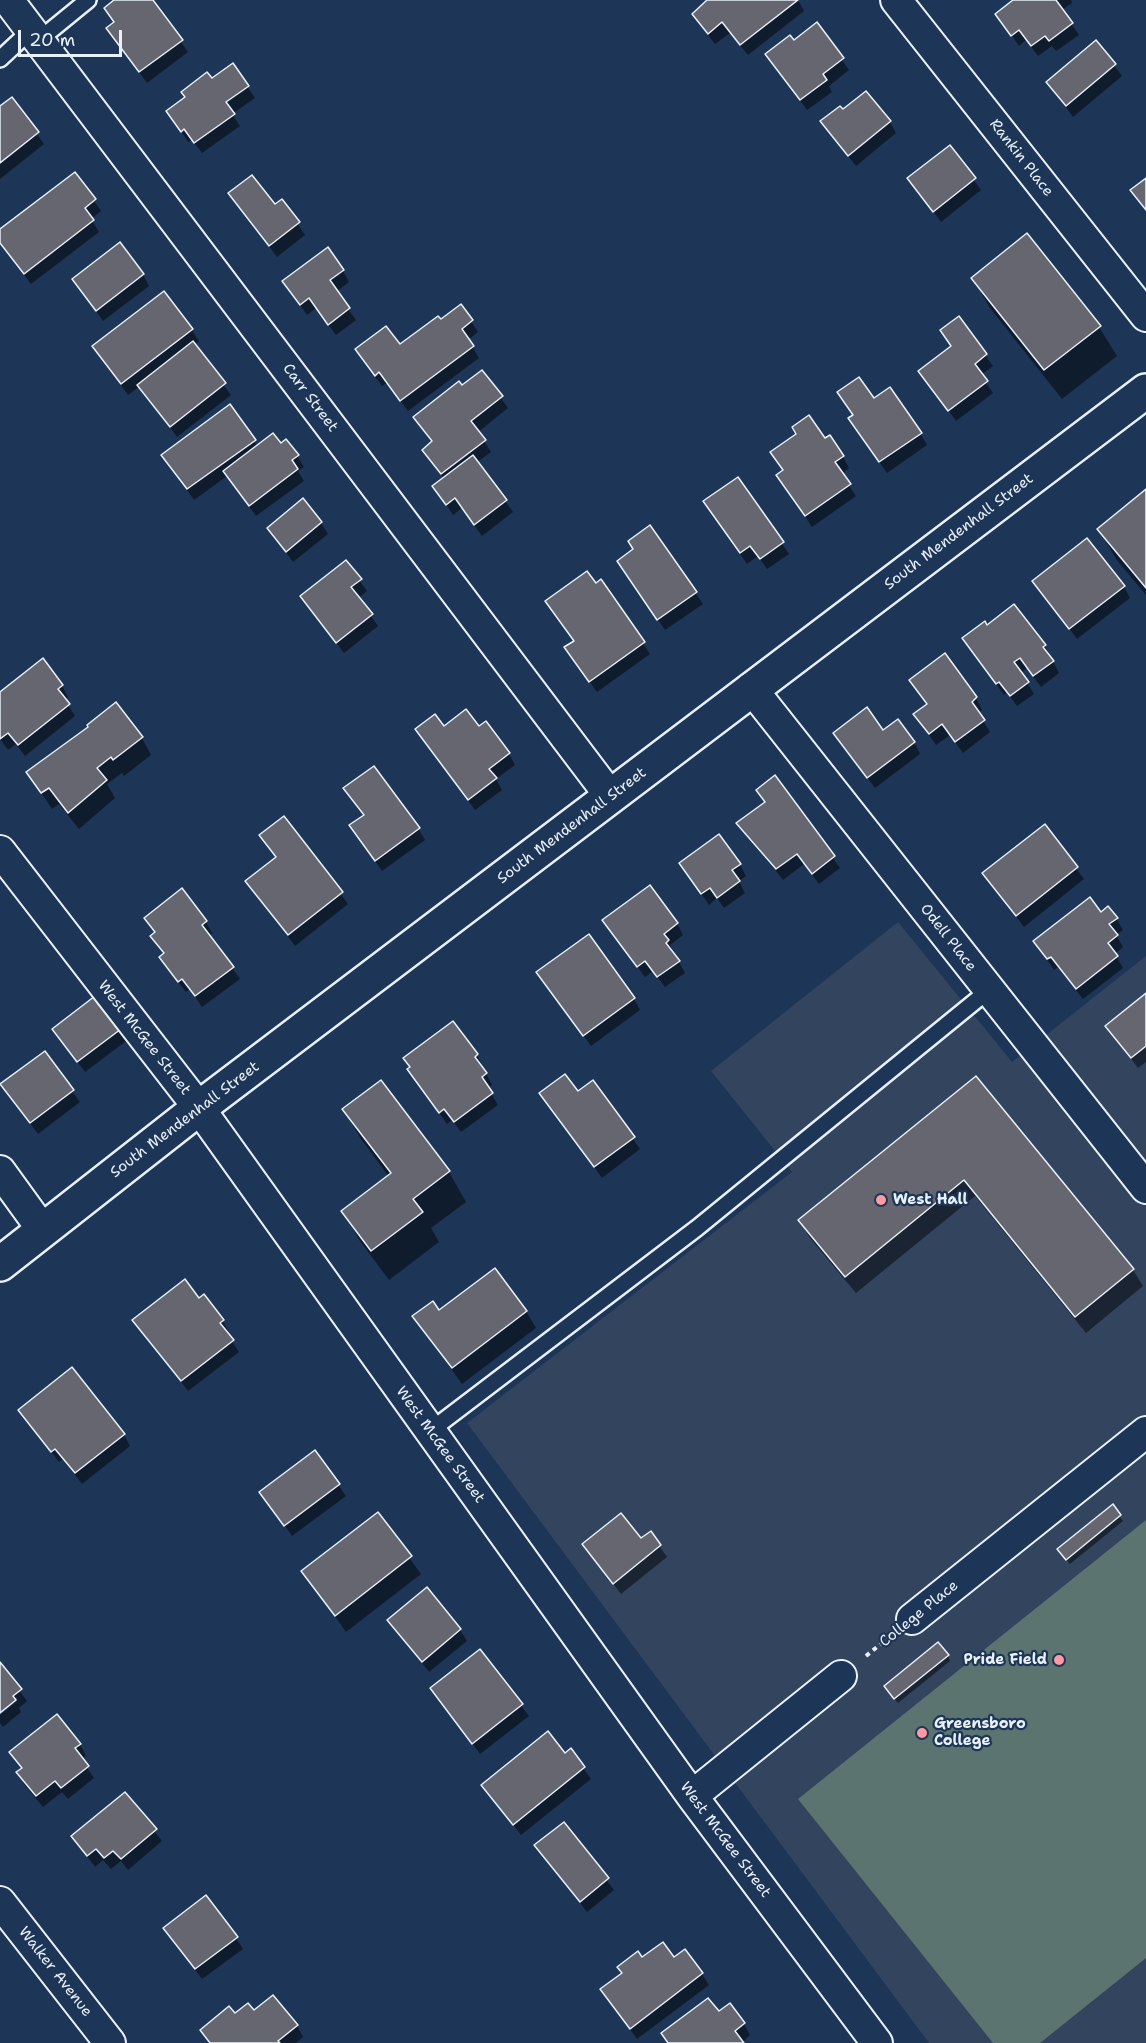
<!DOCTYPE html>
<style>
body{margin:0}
#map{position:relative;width:1146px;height:2043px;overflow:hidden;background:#1d3557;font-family:"Shantell Sans",sans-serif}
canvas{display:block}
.scale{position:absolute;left:18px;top:30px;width:104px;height:27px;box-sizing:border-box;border:3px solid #e8f1f8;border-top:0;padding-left:8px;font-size:18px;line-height:21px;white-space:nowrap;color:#e8f1f8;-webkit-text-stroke:4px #1d3557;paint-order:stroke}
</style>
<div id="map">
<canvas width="1146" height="2043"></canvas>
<div class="scale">20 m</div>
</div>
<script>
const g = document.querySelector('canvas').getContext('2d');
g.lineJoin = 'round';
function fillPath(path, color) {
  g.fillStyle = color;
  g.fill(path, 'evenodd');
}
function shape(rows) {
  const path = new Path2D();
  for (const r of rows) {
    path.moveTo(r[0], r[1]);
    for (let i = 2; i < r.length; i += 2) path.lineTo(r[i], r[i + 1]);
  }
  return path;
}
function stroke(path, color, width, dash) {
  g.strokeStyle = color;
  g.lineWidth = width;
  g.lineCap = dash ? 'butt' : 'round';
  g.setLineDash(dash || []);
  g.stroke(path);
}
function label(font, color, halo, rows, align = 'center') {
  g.font = font + ' "Shantell Sans",sans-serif';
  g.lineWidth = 4.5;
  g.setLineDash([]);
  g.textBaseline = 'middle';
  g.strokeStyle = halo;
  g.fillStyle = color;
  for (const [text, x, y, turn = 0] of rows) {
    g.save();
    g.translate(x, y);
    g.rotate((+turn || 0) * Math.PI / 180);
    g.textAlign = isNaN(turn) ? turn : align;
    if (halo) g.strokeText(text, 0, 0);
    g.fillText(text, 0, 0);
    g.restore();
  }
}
fillPath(shape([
 [898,922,1012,1062,1146,956,1146,2043,929,2043,467,1423,792,1172,711,1071]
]), '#33445e');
fillPath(shape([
 [1146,1520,1146,1958,1040,2043,993,2043,798,1799]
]), '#5c7470');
fillPath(shape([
 [117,0,151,0,188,52,147,83,115,39,115,23,106,8],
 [707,0,798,0,804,11,748,55,730,33,715,44,701,26,694,14,709,3],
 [1016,0,1071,0,1072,3,1062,10,1079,35,1056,51,1052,46,1038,56,1026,40,1019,46,997,14],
 [817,25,849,70,829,86,832,92,807,110,774,65,794,42],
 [1096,42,1122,76,1073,117,1048,83],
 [232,65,255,98,232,114,240,126,202,153,192,140,188,142,168,111],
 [11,99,44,144,0,179,0,108],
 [843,112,890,122,896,133,856,166,822,122],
 [950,147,981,190,941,222,909,179],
 [75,174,101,211,91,219,99,232,31,284,2,246,0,231],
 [230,193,275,206,282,201,305,235,277,257],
 [343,271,349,282,336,292,356,320,336,335,316,308,307,315,291,292],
 [143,274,149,286,103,321,74,279],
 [973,278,1099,327,1117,356,1062,399,990,308],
 [461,306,478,332,468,340,479,358,408,411,387,383,382,386,363,360,399,346],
 [958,318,993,366,981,375,993,393,956,421,920,371,952,347],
 [192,330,199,341,194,345,231,395,177,437,140,386,128,395,94,347],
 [482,372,508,408,478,432,491,452,477,462,513,512,482,536,462,508,453,515,434,486,444,479,424,450,432,443,415,417],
 [873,400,920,433,927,445,887,473,857,430,854,416],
 [825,440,843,457,849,468,841,474,856,496,812,527,778,476,784,471,772,452],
 [254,441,258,447,281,445,297,456,304,467,298,471,304,481,256,516,227,476,194,500,163,455],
 [738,479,789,554,767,569,758,556,747,564,712,513],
 [1146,491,1146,595,1116,559,1099,529],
 [321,523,328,534,293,562,269,529],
 [650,527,703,604,665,630,619,562,635,550],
 [346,562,367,591,358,598,378,626,344,653,302,597],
 [601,581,650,654,597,692,573,659,575,642,595,586],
 [1034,581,1124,587,1130,598,1077,639],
 [1014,606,1045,646,1059,673,1041,687,1027,668,1021,673,1034,694,1017,706,1007,692,1004,695,964,639,986,627],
 [944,655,976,698,982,710,978,713,990,732,963,753,950,735,936,745,915,715,928,706,910,680],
 [62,686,68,697,65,700,75,716,25,756,16,744,8,750,0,739,0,694],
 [479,728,509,754,515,765,496,779,502,790,475,810,417,729],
 [883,732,914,742,920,754,875,788,842,744],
 [142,738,151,755,124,776,122,773,107,784,115,798,79,829,59,804,52,809,28,773],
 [775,778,840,868,819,884,804,864,783,880,738,823,766,803],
 [345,788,418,828,425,840,382,871,351,826,364,816],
 [284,818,348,904,295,946,247,881,277,858,261,836],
 [1044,826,1084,879,1024,927,984,873],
 [681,864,740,865,746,876,739,881,745,893,724,908,717,898,709,905],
 [182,890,206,922,212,933,209,936,240,979,202,1007,190,989,186,992,167,968,161,957,164,955,152,936,156,933,146,918],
 [1101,914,1116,918,1123,930,1116,935,1123,947,1115,954,1123,968,1083,999,1058,967,1054,970,1035,942],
 [677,923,683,935,670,945,685,973,665,987,653,971,645,977,611,931],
 [545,984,634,999,640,1010,591,1046],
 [1146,995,1146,1062,1138,1068,1107,1027],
 [54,1030,119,1030,126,1041,85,1072],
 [44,1053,80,1102,38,1134,9,1095],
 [477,1055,492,1085,488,1088,498,1105,461,1132,452,1120,447,1124,409,1070],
 [976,1078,1133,1270,1143,1286,1086,1333,975,1196,856,1293,810,1238,800,1221],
 [381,1082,449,1172,466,1202,431,1228,439,1242,389,1280,360,1241,343,1211,389,1177,361,1139,344,1110],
 [593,1082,640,1149,602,1178,541,1093,578,1093],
 [199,1300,223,1321,229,1332,227,1334,239,1352,188,1391,134,1321],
 [526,1311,536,1328,462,1384,414,1317],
 [20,1410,124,1435,130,1446,82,1484,63,1459,59,1462],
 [315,1452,346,1496,292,1536,261,1492],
 [1112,1506,1123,1521,1070,1564,1062,1554],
 [377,1514,421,1574,346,1632,303,1571],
 [650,1533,667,1557,621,1594,584,1545,641,1540],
 [389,1620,460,1630,467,1641,429,1672],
 [480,1651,529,1716,480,1754,432,1688],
 [948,1656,950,1661,898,1703,889,1692],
 [0,1665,27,1701,19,1708,21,1712,3,1727,0,1723,0,1715,17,1701,17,1697,0,1711],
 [80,1744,86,1756,81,1759,94,1778,68,1799,62,1792,43,1807,24,1784,18,1773,22,1769,11,1752],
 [570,1750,591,1779,521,1835,483,1785],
 [125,1794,162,1841,128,1870,121,1861,111,1869,103,1860,95,1867,73,1837],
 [563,1824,614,1890,587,1912,536,1845],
 [165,1928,236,1938,243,1949,202,1979],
 [642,1959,674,1960,702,1974,709,1985,637,2039,602,1990],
 [254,2012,297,2026,303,2037,296,2043,209,2043,202,2031,235,2016],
 [718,2013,744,2024,750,2035,742,2043,668,2043]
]), '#0007');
const building = shape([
 [114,0,153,0,183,40,139,72,106,28,114,22,104,8,114,0],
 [707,0,798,0,740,45,722,22,708,34,692,14,707,0],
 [1013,0,1056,0,1073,23,1049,41,1045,36,1031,46,1019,30,1011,36,995,14,1013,0],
 [817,22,844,58,823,74,827,80,800,100,765,54,790,35,794,40,817,22],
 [1096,40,1116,64,1066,106,1046,82,1096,40],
 [233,63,249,86,226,102,235,114,194,143,184,129,181,132,166,111,185,97,181,92,207,72,212,78,233,63],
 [866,91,891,121,848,156,820,121,840,106,843,109,866,91],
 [12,97,39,132,0,163,0,106,12,97],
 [950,145,976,178,933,212,907,178,950,145],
 [75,172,96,199,85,208,94,220,24,274,0,243,0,229,75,172],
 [252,175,275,204,282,199,300,222,269,246,228,193,252,175],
 [1146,178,1146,210,1130,190,1146,178],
 [1027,233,1101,326,1044,370,971,278,1027,233],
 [120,242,144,274,96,311,72,279,120,242],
 [328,247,344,270,330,280,350,308,328,325,309,298,300,305,282,281,328,247],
 [164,291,193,329,121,384,92,346,164,291],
 [461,304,473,320,462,329,474,346,400,401,379,372,375,376,355,349,386,326,400,344,438,316,441,319,461,304],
 [959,316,987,354,975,364,988,381,948,411,918,371,951,346,940,330,959,316],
 [193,341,226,383,170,427,137,385,193,341],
 [482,370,503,396,471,421,486,440,441,474,422,450,432,441,413,417,459,381,462,385,482,370],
 [859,377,874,398,890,387,922,433,879,462,848,418,853,415,837,392,859,377],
 [230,404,256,440,187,489,161,455,230,404],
 [809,415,825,438,830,435,844,456,835,462,851,484,805,516,776,475,783,470,770,452,796,434,792,427,809,415],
 [273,433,281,443,286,439,299,455,292,460,298,469,249,506,223,471,273,433],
 [473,455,507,500,474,525,455,498,446,505,432,486,473,455],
 [738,477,784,542,760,559,750,546,740,553,703,501,738,477],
 [1146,489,1146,588,1097,529,1146,489],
 [303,498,322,522,286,552,267,528,303,498],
 [650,525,697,592,657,620,617,561,633,549,628,541,650,525],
 [1087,538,1125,586,1069,629,1032,581,1087,538],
 [346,560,362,579,351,587,373,614,336,643,300,596,346,560],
 [587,571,596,583,601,579,645,642,589,682,564,647,574,641,545,601,587,571],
 [1014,604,1046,645,1043,647,1054,661,1033,676,1020,658,1014,662,1029,682,1010,696,999,682,996,684,962,638,985,621,987,625,1014,604],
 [945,653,977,697,972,702,985,720,955,742,942,724,929,734,913,714,927,704,909,680,945,653],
 [43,658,63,685,58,689,70,704,18,745,8,733,0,739,0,692,43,658],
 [116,702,143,737,113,760,111,757,97,768,107,780,68,813,49,788,41,793,26,772,88,727,87,725,116,702],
 [867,707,883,730,898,719,915,742,867,778,833,733,867,707],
 [466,709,479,726,486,721,510,753,489,769,497,778,468,800,415,729,435,714,444,726,466,709],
 [374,766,420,828,375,861,349,825,364,815,343,788,374,766],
 [775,775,835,856,812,874,797,854,776,869,736,823,765,802,756,790,775,775],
 [284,816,343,892,288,935,245,881,276,857,259,835,284,816],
 [1045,824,1078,867,1016,916,982,873,1045,824],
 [719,834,741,864,732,870,740,881,717,898,710,888,701,894,679,863,719,834],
 [650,885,678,923,664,934,669,940,666,943,680,961,657,977,645,961,637,967,602,920,650,885],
 [182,888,207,921,202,925,234,967,195,996,182,979,178,982,159,957,164,953,150,936,155,932,144,918,182,888],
 [1090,897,1101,912,1108,906,1118,918,1109,924,1118,935,1108,943,1118,956,1076,989,1051,957,1047,959,1033,941,1090,897],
 [589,934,635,998,583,1036,536,972,589,934],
 [1146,993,1146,1046,1131,1058,1105,1026,1146,993],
 [95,996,121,1029,77,1062,52,1029,95,996],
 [453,1021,478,1054,475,1057,487,1073,482,1077,493,1093,454,1122,444,1109,439,1113,407,1069,410,1067,403,1058,453,1021],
 [45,1051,74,1090,30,1123,0,1084,45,1051],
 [565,1074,578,1091,593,1080,635,1137,594,1167,539,1093,565,1074],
 [976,1076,1134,1269,1075,1317,964,1180,845,1277,798,1220,976,1076],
 [381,1080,450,1171,413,1199,423,1212,371,1251,341,1211,391,1173,342,1109,381,1080],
 [495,1268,527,1311,452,1368,412,1316,433,1301,439,1310,495,1268],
 [185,1279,199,1298,204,1294,224,1320,220,1323,234,1340,181,1381,132,1320,185,1279],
 [72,1367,125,1434,75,1473,55,1449,51,1452,18,1410,72,1367],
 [315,1450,340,1484,284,1526,259,1492,315,1450],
 [1113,1504,1121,1515,1066,1560,1057,1549,1113,1504],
 [378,1512,412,1556,335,1616,301,1571,378,1512],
 [621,1513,641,1538,651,1531,661,1545,613,1584,582,1544,621,1513],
 [427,1587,461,1629,422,1662,387,1620,427,1587],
 [938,1642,949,1655,894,1699,884,1686,938,1642],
 [480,1649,523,1704,472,1744,430,1688,480,1649],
 [0,1662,22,1689,13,1696,16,1700,0,1713,0,1662],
 [57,1714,81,1744,75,1748,89,1766,61,1788,55,1781,36,1796,16,1772,22,1768,9,1752,57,1714],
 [548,1731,565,1753,571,1748,585,1767,513,1825,481,1785,548,1731],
 [125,1792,157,1829,121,1859,113,1851,104,1858,96,1849,87,1856,71,1836,125,1792],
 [564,1822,609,1878,580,1902,534,1845,564,1822],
 [206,1895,238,1937,195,1969,163,1928,206,1895],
 [663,1942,674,1957,685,1949,703,1973,630,2029,600,1989,622,1973,617,1967,638,1951,642,1957,663,1942],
 [273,1995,298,2025,278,2041,280,2043,210,2043,200,2030,229,2006,235,2013,248,2003,254,2010,273,1995],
 [708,1998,719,2011,730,2003,745,2023,735,2031,744,2043,668,2043,661,2033,708,1998]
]);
fillPath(building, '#666670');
stroke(building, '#e8f1f8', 1.5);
const service = shape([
 [39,40,88,0],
 [0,59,31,30],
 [430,1431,697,1228,989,990]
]);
const minor = shape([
 [8,0,611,797],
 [896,0,1146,316],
 [751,688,1146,1188],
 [0,851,199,1108,692,1796,877,2043],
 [0,1171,42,1229],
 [912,1619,1146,1432],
 [692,1796,841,1676],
 [0,1902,110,2043]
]);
const tertiary = shape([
 [0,1264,199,1108,1146,391]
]);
stroke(service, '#e8f1f8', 20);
stroke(minor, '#e8f1f8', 34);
stroke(tertiary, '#e8f1f8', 38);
stroke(shape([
 [866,1656,888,1638]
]), '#e8f1f8', 4, [4.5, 4.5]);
stroke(service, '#1d3557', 15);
stroke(minor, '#1d3557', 30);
stroke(tertiary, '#1d3557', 33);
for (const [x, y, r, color] of [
 [881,1200,6,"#ff9aa2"],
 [1059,1660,6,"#ff9aa2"],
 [922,1733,6,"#ff9aa2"]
]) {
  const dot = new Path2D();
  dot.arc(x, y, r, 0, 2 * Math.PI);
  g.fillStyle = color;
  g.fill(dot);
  stroke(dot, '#1d3557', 2);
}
label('15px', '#e8f1f8', '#1d3557', [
 ["Rankin Place",1021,158,52],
 ["Carr Street",310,398,53],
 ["South Mendenhall Street",959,532,-37],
 ["South Mendenhall Street",572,826,-37],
 ["Odell Place",948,938,52],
 ["West McGee Street",144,1038,52],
 ["South Mendenhall Street",185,1120,-37],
 ["West McGee Street",440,1445,54],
 ["College Place",919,1614,-39],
 ["West McGee Street",725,1840,53],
 ["Walker Avenue",55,1972,52]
]);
label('bold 15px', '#e8f1f8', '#1d3557', [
 ["West Hall",893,1200],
 ["Pride Field",1047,1660,"right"],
 ["Greensboro",934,1724],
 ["College",934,1741]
], 'left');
</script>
